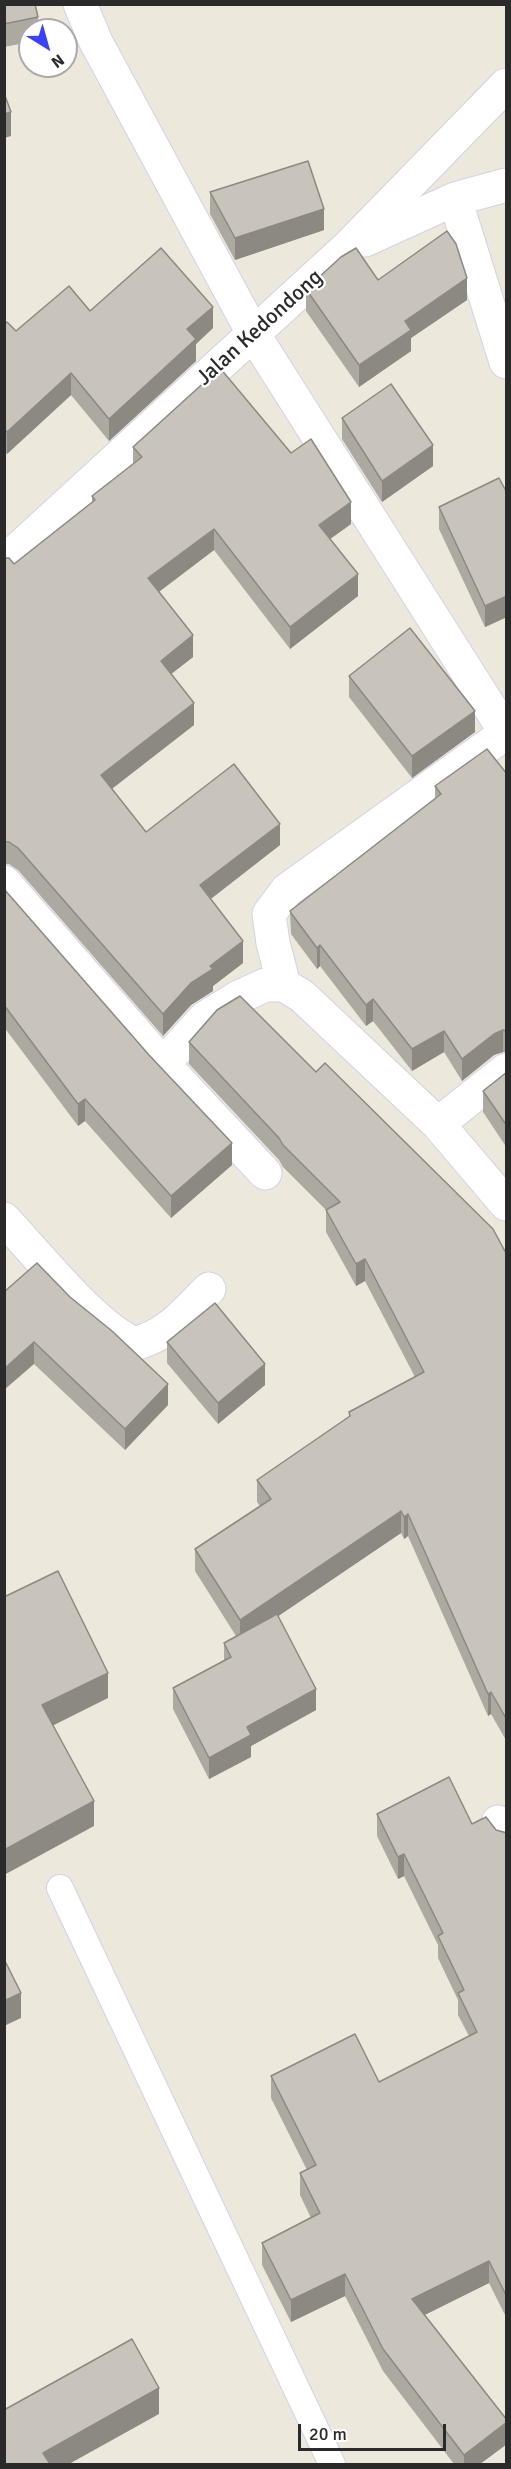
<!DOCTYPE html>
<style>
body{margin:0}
#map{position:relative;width:511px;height:2469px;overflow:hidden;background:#ece8dc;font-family:Signika,sans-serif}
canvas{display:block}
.frame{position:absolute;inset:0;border:6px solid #2a2a2a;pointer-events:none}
.north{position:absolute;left:18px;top:18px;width:60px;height:60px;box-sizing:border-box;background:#fff;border:2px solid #aaa;border-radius:50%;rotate:143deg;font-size:16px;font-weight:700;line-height:24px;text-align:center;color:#2a2a2a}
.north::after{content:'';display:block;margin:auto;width:21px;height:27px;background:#3842fd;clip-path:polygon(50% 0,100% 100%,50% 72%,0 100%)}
.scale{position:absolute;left:298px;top:2424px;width:148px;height:27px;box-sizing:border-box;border:3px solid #2a2a2a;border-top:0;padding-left:8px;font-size:18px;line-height:21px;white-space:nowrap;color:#2a2a2a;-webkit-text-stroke:4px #fff;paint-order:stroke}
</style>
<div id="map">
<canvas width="511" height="2469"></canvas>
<div class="frame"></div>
<div class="north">N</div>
<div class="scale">20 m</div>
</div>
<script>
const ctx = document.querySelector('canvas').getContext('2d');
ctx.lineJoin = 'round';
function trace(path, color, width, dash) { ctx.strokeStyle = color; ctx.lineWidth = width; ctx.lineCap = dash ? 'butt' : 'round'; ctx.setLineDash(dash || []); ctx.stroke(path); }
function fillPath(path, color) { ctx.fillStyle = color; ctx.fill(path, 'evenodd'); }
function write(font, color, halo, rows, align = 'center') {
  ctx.font = font + ' Signika,sans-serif'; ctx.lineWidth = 4.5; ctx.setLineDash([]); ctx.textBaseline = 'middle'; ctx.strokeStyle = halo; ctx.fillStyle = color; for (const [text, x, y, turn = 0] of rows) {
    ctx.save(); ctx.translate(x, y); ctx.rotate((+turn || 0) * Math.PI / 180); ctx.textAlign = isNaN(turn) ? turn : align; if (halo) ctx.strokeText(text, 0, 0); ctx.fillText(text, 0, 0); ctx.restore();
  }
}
const service = new Path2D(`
 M60,1888L332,2464`);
const minor = new Path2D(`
 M80,4L96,42L254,335L506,733
 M455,199L506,362
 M365,240L455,199L506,185
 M4,562L347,248L506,85
 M4,882L163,1064L265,1173
 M284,985L273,943L269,914L287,890L506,733
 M163,1064L205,1018L237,998L265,985H284L302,996L438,1124L506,1204
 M438,1124L506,1070
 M4,1219C38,1255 91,1323 134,1344C169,1335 184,1313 209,1289
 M498,1822L506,1837`);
trace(service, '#d1d2e3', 28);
trace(minor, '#d1d2e3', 35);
trace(service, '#fff', 26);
trace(minor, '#fff', 33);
fillPath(new Path2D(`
 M4,4L38,17V30H30V42L4,47Z
 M210,192L324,230L235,260L210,214Z
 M378,280L467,300L411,338V351L359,387L306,311V289Z
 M90,311L213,328L196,344V361L109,441L71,395L7,454L4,451V324L16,331Z
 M342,418L433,466L382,502L342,439Z
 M133,447L291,453L351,524L330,539L358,596L290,649L214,550L159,592L193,657L171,674L194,725L112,789L146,832L280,845L211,899L243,963L213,986V991L191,1005L163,1036L18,870L9,864H4V558L14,564L92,502V496L133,464Z
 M507,493V617L485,627L439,529V507Z
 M349,676L475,732L412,778L349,697Z
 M507,774V1052H503L494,1055L462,1081L444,1052L412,1071L373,1021L366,1026L320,966L317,969L291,934L290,911L435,799V786Z
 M4,889L232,1165L171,1218L85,1121L78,1126L4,1027Z
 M189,1042L316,1072L507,1255V1742L491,1714L488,1716L408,1536L404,1539L401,1533L278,1616L316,1710L251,1746V1757L209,1779L173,1709V1688L224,1660V1643L236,1636L195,1571V1549L260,1506L257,1502V1480L349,1417V1412L415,1377L365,1281L356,1286L326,1232V1210L283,1167L279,1160L189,1064Z
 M507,1072V1148L483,1112V1091Z
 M4,1292L168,1405L125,1450L34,1364Z
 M167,1342L265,1385L218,1424L167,1363Z
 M377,1814L472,1824L507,1833V2319L489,2283L425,2315L507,2420V2444L480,2464H454L383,2371L345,2296L291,2322L262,2265V2243L311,2218L300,2195V2173L307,2170L271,2098V2076L379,2082L469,2036L458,2015V2000L438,1958V1945L404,1876L398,1879L377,1836Z`), '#aca9a1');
fillPath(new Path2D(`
 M11,112V136L4,138V114Z
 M324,209V230L235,260V238Z
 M467,278V300L411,338V351L359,387V365L405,321Z
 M213,307V328L196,344V361L109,441V419L187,329Z
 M71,373V395L7,454V432Z
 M433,445V466L382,502V481Z
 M351,502V524L319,547V525Z
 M214,529V550L148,600V578Z
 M358,574V596L290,649V627Z
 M507,596V617L485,627V606Z
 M193,635V657L161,682V661Z
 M194,703V725L101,797V775Z
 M475,711V732L412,778V756Z
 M280,824V845L200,907V885Z
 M243,941V963L213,986V991L191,1005L163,1036V1014L191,983L210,966Z
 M320,945V966L317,969V948Z
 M373,999V1021L366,1026V1005Z
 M503,1030V1052L494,1055L462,1081V1059L494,1034Z
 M444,1031V1052L412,1071V1049Z
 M85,1099V1121L78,1126V1104Z
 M232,1143V1165L171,1218V1196Z
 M365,1259V1281L356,1286V1264Z
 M34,1342V1364L4,1390V1369Z
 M265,1364V1385L218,1424V1403Z
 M168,1384V1405L125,1450V1429Z
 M401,1511V1533L240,1642V1620Z
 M408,1514V1536L404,1539V1517Z
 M108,1673V1698L42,1731V1705Z
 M316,1689V1710L251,1746V1757L209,1779V1758L247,1727Z
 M491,1692V1714L488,1716V1694Z
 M94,1801V1826L4,1875V1850Z
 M404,1854V1876L398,1879V1857Z
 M21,1993V2018L4,2026V2001Z
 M489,2261V2283L412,2321V2299Z
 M345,2274V2296L291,2322V2300Z
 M159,2388V2414L69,2464H43V2453Z
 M507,2422V2444L480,2464H464V2455Z`), '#8c8983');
const building = new Path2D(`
 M4,4H35L38,17L4,24Z
 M4,93L11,112L4,114Z
 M308,161L324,209L235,238L210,192Z
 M447,231L456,244L467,278L405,321L411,330L359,365L306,289L341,257L356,248L378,280Z
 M161,248L213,307L187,329L196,339L109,419L71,373L7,432L4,429V324L7,322L16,331L69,286L90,311Z
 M220,368L291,453L311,439L351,502L319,525L358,574L290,627L214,529L148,578L193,635L161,661L194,703L101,775L146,832L234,764L280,824L200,885L243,941L210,966L213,969L191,983L163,1014L18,848L9,842H4V558H9L14,564L95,500L92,496L142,457L133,447Z
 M391,384L433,445L382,481L342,418Z
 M499,478L507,493V596L485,606L439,507Z
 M410,628L475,711L412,756L349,676Z
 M487,749L507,774V1031L503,1030L494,1034L462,1059L444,1031L412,1049L373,999L366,1005L320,945L317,948L291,913L290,911L441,794L435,786Z
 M4,889L149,1055L232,1143L171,1196L85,1099L78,1104L4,1005Z
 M240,996L316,1072L325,1063L493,1229L507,1255V1720L491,1692L488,1694L408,1514L404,1517L401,1511L240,1620L195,1549L271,1499L257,1480L350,1416L349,1412L424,1372L365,1259L356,1264L326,1210L340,1202L283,1145L279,1138L189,1042L217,1010Z
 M507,1072V1126L483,1091Z
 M37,1263L70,1297L112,1331L168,1384L125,1429L34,1342L4,1369V1292Z
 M215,1303L265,1364L218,1403L167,1342Z
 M58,1571L108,1673L42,1705L94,1801L4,1850V1597Z
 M277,1614L316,1689L247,1727L251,1735L209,1758L173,1688L231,1657L224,1643Z
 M449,1777L472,1824L486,1817L496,1830L507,1833V2297L489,2261L412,2299L507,2420V2422L464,2455L383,2349L345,2274L291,2300L262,2243L320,2213L300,2173L316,2165L271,2076L355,2034L379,2082L477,2032L458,1993L464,1990L438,1936L443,1933L404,1854L398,1857L377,1814Z
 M4,1959L21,1993L4,2001Z
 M132,2339L159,2388L43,2453L50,2464H4V2410Z`);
fillPath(building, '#c8c4bb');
trace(building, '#8c8983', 1.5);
write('22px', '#2a2a2a', '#fff', [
 ["Jalan Kedondong",260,328,-42]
]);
</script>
